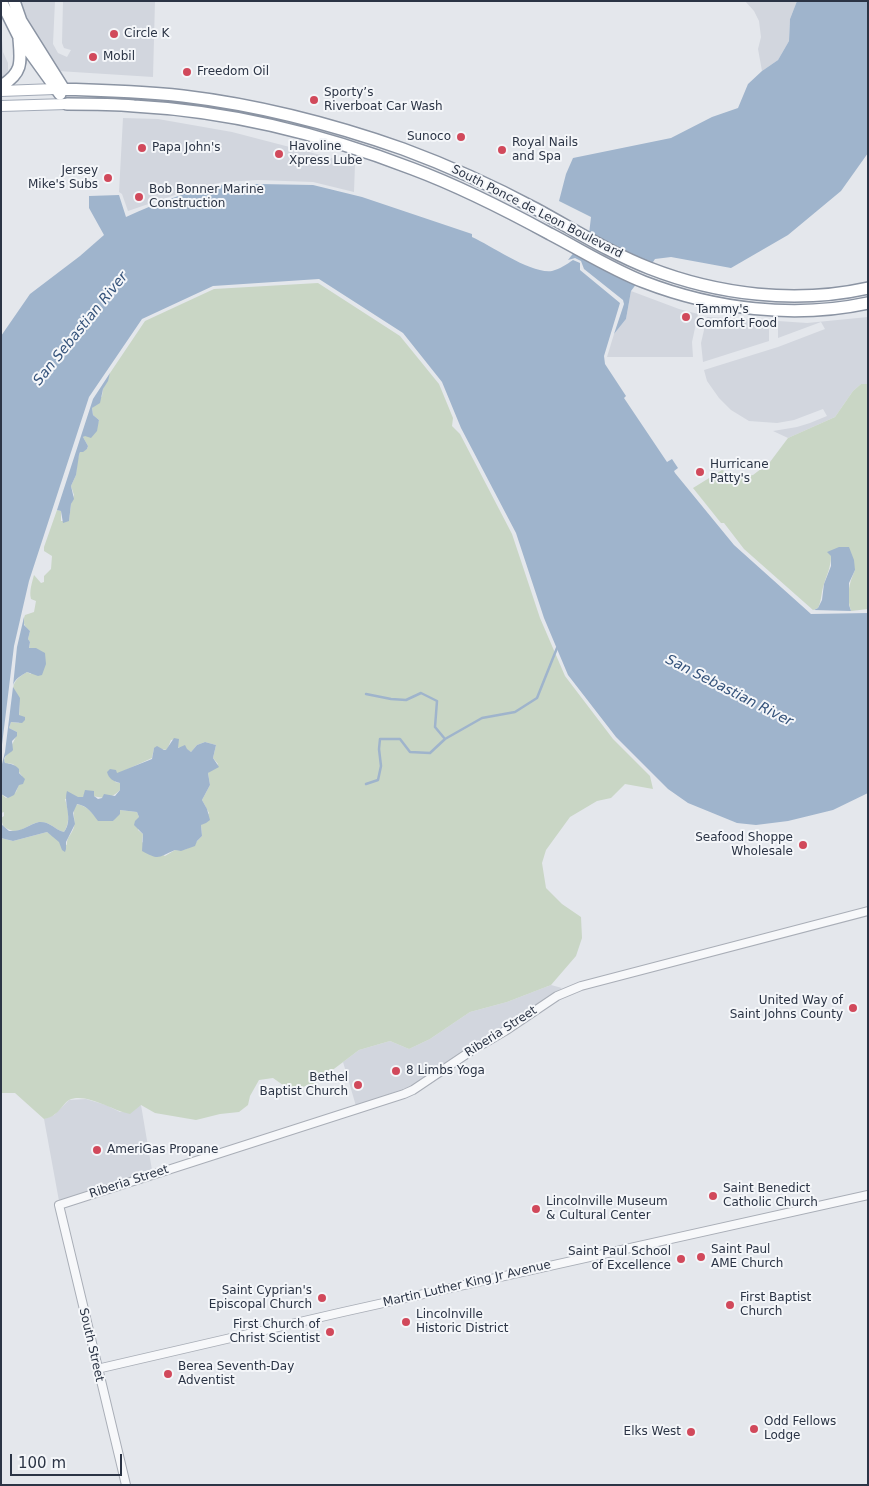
<!DOCTYPE html>
<meta charset="utf-8">
<style>
body{margin:0}
#map{position:relative;width:869px;height:1486px;overflow:hidden;background:#e4e7ec;font-family:"DejaVu Sans",sans-serif}
canvas{display:block}
.frame{position:absolute;inset:0;border:2px solid #2b3445;pointer-events:none}
.scale{position:absolute;left:10px;top:1454px;width:112px;height:22px;box-sizing:border-box;border:2px solid #2b3445;border-top:0;padding-left:6px;font-size:15px;line-height:18px;white-space:nowrap;color:#2b3445;-webkit-text-stroke:4px #f4f6f9;paint-order:stroke}
</style>
<div id="map">
<canvas width="869" height="1486"></canvas>
<div class="frame"></div>
<div class="scale">100 m</div>
</div>
<script>
const ctx = document.querySelector('canvas').getContext('2d');
ctx.lineJoin = 'round';
function fillPath(path, color) { ctx.fillStyle = color; ctx.fill(path, 'evenodd'); }
function trace(path, color, width, dash) { ctx.strokeStyle = color; ctx.lineWidth = width; ctx.lineCap = dash ? 'butt' : 'round'; ctx.setLineDash(dash || []); ctx.stroke(path); }
function write(font, color, halo, rows, align = 'center') {
  ctx.font = font + ' "DejaVu Sans",sans-serif'; ctx.lineWidth = 4; ctx.setLineDash([]); ctx.textBaseline = 'middle'; ctx.strokeStyle = halo; ctx.fillStyle = color; for (const [text, x, y, turn = 0] of rows) {
    ctx.save(); ctx.translate(x, y); ctx.rotate((+turn || 0) * Math.PI / 180); ctx.textAlign = isNaN(turn) ? turn : align; if (halo) ctx.strokeText(text, 0, 0); ctx.fillText(text, 0, 0); ctx.restore();
  }
}
fillPath(new Path2D(`
 M18,1H55L53,44L58,53L67,57L71,50L64,48L62,43L63,1H155L153,77L58,71L25,19Z
 M745,1H797L790,19L789,41L778,60L762,71L758,49L761,37L759,21L754,11Z
 M1,27L3,52L8,63V76L1,79Z
 M123,118L158,119L232,132L355,164L354,192L313,182L258,180L224,182L198,187L128,211L122,194L119,192Z
 M631,291L679,309L698,314L692,342L693,357H607L614,334L626,319Z
 M707,317L769,320V341L703,362L701,343Z
 M868,317V384H861L853,391L835,417L788,438L773,431L797,427L810,423L827,416L823,409L794,420L777,423L749,421L731,410L719,398L707,381L704,370L778,347L825,329L821,322L778,338V321L807,323Z
 M551,985L562,988L503,1028L466,1048L411,1086L356,1106L343,1062L359,1050L390,1041L409,1049L430,1039L470,1012L507,1002Z
 M86,1099L106,1105L120,1112L141,1105L152,1170L59,1201L44,1119L54,1115L69,1100Z`), '#d2d6de');
fillPath(new Path2D(`
 M318,283L400,336L439,384L453,418L452,426L460,434L512,534L540,618L565,676L613,739L650,776L653,789L625,784L611,798L597,801L570,817L546,850L542,863L546,888L562,904L581,917L582,938L576,956L551,985L507,1002L470,1012L430,1039L409,1049L390,1041L359,1050L314,1084L290,1090L273,1078L259,1080L250,1096L248,1105L239,1112L220,1114L196,1120L155,1113L141,1105L130,1114C113,1111 86,1092 69,1100C64,1103 60,1111 55,1114C52,1117 48,1118 44,1119L15,1093H1V838L13,841L47,832L67,845C66,838 72,834 74,827C76,819 71,812 76,804C95,807 91,822 113,821L120,810L137,812L139,817L138,830L143,834L142,842L165,856L175,850C188,852 194,844 202,836L201,825L209,813L202,800L210,785L208,773L218,764L213,758L216,745L205,742L197,745L191,752L181,747L177,748L178,739L171,740L167,750L154,748L152,758L117,774L115,782L120,783V790C108,802 99,797 85,794L83,797L65,799C68,809 71,822 64,832C55,830 50,821 39,822C25,825 18,838 3,826L1,818L4,816V812L1,813V794L6,798L16,792L22,776L13,764L5,763L4,760C7,752 16,740 17,732L9,728L11,722L19,723C19,711 22,698 13,689C14,680 19,677 27,672L31,674L33,648L29,649L30,642L28,639L30,631C24,626 22,622 25,615L34,612L36,601L31,599C29,591 32,583 34,575L41,583L44,582V576L51,569L52,556L44,551V547L57,510L61,511V521H69L71,504L74,495L71,486L76,475L77,461L80,452L87,449L88,446L83,437L98,423L99,420L93,415L92,408L102,396L103,389L110,373L145,321L214,289Z
 M861,384H868V609L851,611C846,596 849,583 855,570L831,556C831,567 827,574 824,584C821,592 822,600 818,608L813,610L744,549L724,523H721L693,488L722,470L739,477L753,475L770,462L788,438L835,417L853,391Z`), '#c9d6c5');
fillPath(new Path2D(`
 M797,1H868V153L841,191L788,235L731,268L671,257L655,259L651,265L589,234L591,217L559,201L566,174L573,158L671,138L712,117L738,108L748,84L762,71L778,60L789,41L790,19Z
 M258,184L313,185L362,197L472,234V237C492,246 531,274 552,271C560,269 567,264 573,260L580,263V270L620,303L604,356L605,364L626,396L624,398L667,462L672,459L678,468L674,471L675,473L734,545L811,614L868,613V793L833,810L788,821L756,825L737,823L688,803L668,789L616,737L568,675L544,618L516,533L461,428L442,382L403,333L319,279L213,286L142,319L89,397L29,581L14,646L1,753V336L30,294L80,256L104,235L89,208V196L119,195L126,217C157,203 189,190 223,185C234,184 247,184 258,184Z
 M575,251L637,283L631,291L626,319L614,334L624,304L623,300L584,269L581,261L575,258L568,260Z
 M110,373L108,381L103,389L100,403L92,408L93,415L99,420L97,431L91,438L85,436L83,437L88,446L87,449L83,452H80L79,455L76,475L71,486L74,499L71,504L69,521L63,523L61,511L57,510L93,399Z
 M839,547H849L854,560L855,570L849,583V605L851,611L814,610L818,608L822,600L824,584L831,566V556L827,552Z
 M24,617V625L30,631L28,639L30,642L29,648H36L45,653L46,664L42,675L38,676L27,672C22,675 14,679 13,686L17,647Z
 M13,687L20,698L19,715L25,717V720L22,723L11,722L9,728L17,732V736L12,741L13,750C9,755 2,755 5,763C11,764 14,764 19,769V773L25,779L23,784L19,785L14,795L8,798L1,794V768L5,752Z
 M174,738L179,739L178,748L185,745L187,749L191,752L197,745L205,742L216,745L213,758L219,767L208,773L210,785L202,800L207,809L210,820L206,823L201,825L202,836L197,841L195,846L181,851L175,850C158,857 160,861 142,851L143,834L134,825L135,821L139,817L137,812L120,810V814L113,821H98C91,812 88,806 77,804L73,813L75,824L66,842V849L65,852L62,850L59,842L47,832L13,841L1,838V824L9,831C23,832 29,824 39,822C50,821 55,830 64,832C74,819 63,804 67,791L78,797H83L85,790L94,791V796L98,799L102,798L104,794L115,796L120,790V783C113,781 109,779 107,772L110,769L116,770L117,773L152,759L154,748L157,746L164,750H166Z`), '#9fb4cc');
trace(new Path2D(`
 M366,694L391,699L406,700L421,693L437,701L435,727L445,739L482,718L515,712L537,698L557,648
 M366,784L378,780L381,766L379,749L380,739H400L410,752L430,753L445,739`), '#9fb4cc', 2.5);
const minor = new Path2D(`
 M97,1369L343,1312L868,1195
 M126,1485L59,1205L404,1094L413,1090L471,1051L505,1031L557,996L581,986L868,911`);
const major = new Path2D(`
 M1,91L55,89
 M1,106L67,104`);
const highway = new Path2D(`
 M1,1L19,37L60,94
 M14,1L21,21L63,88
 M1,86C23,73 21,62 19,39
 M55,89C98,90 141,91 183,96C258,105 332,124 403,149C449,166 493,186 536,209C573,229 610,253 649,268C718,295 796,304 868,288
 M67,104C89,104 112,104 134,106C229,111 325,135 413,169C461,187 506,210 550,234C581,250 611,269 644,282C714,309 794,319 868,303`);
trace(minor, '#a9aeb7', 10);
trace(major, '#a3abb8', 12);
trace(highway, '#8b94a3', 14);
trace(minor, '#f7f8fa', 8);
trace(major, '#fff', 10);
trace(highway, '#fff', 11);
for (const [x, y, r, color] of [
 [114,34,5,"#d1495b"],
 [93,57,5,"#d1495b"],
 [187,72,5,"#d1495b"],
 [314,100,5,"#d1495b"],
 [461,137,5,"#d1495b"],
 [142,148,5,"#d1495b"],
 [502,150,5,"#d1495b"],
 [279,154,5,"#d1495b"],
 [108,178,5,"#d1495b"],
 [139,197,5,"#d1495b"],
 [686,317,5,"#d1495b"],
 [700,472,5,"#d1495b"],
 [803,845,5,"#d1495b"],
 [853,1008,5,"#d1495b"],
 [396,1071,5,"#d1495b"],
 [358,1085,5,"#d1495b"],
 [97,1150,5,"#d1495b"],
 [713,1196,5,"#d1495b"],
 [536,1209,5,"#d1495b"],
 [701,1257,5,"#d1495b"],
 [681,1259,5,"#d1495b"],
 [322,1298,5,"#d1495b"],
 [730,1305,5,"#d1495b"],
 [406,1322,5,"#d1495b"],
 [330,1332,5,"#d1495b"],
 [168,1374,5,"#d1495b"],
 [754,1429,5,"#d1495b"],
 [691,1432,5,"#d1495b"]
]) { const dot = new Path2D(); dot.arc(x, y, r, 0, 2 * Math.PI); ctx.fillStyle = color; ctx.fill(dot); trace(dot, '#f4f6f9', 2); }
write('12px', '#2b3445', '#f4f6f9', [
 ["Circle K",124,34],
 ["Mobil",103,57],
 ["Freedom Oil",197,72],
 ["Sporty’s",324,93],
 ["Riverboat Car Wash",324,107],
 ["Sunoco",451,137,"right"],
 ["Royal Nails",512,143],
 ["and Spa",512,157],
 ["Havoline",289,147],
 ["Xpress Lube",289,161],
 ["Papa John's",152,148],
 ["Jersey",98,171,"right"],
 ["Mike's Subs",98,185,"right"],
 ["Bob Bonner Marine",149,190],
 ["Construction",149,204],
 ["Tammy's",696,310],
 ["Comfort Food",696,324],
 ["Hurricane",710,465],
 ["Patty's",710,479],
 ["Seafood Shoppe",793,838,"right"],
 ["Wholesale",793,852,"right"],
 ["United Way of",843,1001,"right"],
 ["Saint Johns County",843,1015,"right"],
 ["8 Limbs Yoga",406,1071],
 ["Bethel",348,1078,"right"],
 ["Baptist Church",348,1092,"right"],
 ["AmeriGas Propane",107,1150],
 ["Saint Benedict",723,1189],
 ["Catholic Church",723,1203],
 ["Lincolnville Museum",546,1202],
 ["& Cultural Center",546,1216],
 ["Saint Paul",711,1250],
 ["AME Church",711,1264],
 ["Saint Paul School",671,1252,"right"],
 ["of Excellence",671,1266,"right"],
 ["Saint Cyprian's",312,1291,"right"],
 ["Episcopal Church",312,1305,"right"],
 ["First Baptist",740,1298],
 ["Church",740,1312],
 ["Lincolnville",416,1315],
 ["Historic District",416,1329],
 ["First Church of",320,1325,"right"],
 ["Christ Scientist",320,1339,"right"],
 ["Berea Seventh-Day",178,1367],
 ["Adventist",178,1381],
 ["Odd Fellows",764,1422],
 ["Lodge",764,1436],
 ["Elks West",681,1432,"right"]
], 'left');
write('12px', '#2b3445', '#f4f6f9', [
 ["South Ponce de Leon Boulevard",537,212,27],
 ["Riberia Street",501,1032,-33],
 ["Riberia Street",129,1182,-18],
 ["Martin Luther King Jr Avenue",467,1284,-13],
 ["South Street",91,1345,77]
]);
write('italic 14px', '#34527a', '#f4f6f9', [
 ["San Sebastian River",81,329,-51],
 ["San Sebastian River",729,691,27]
]);
</script>
